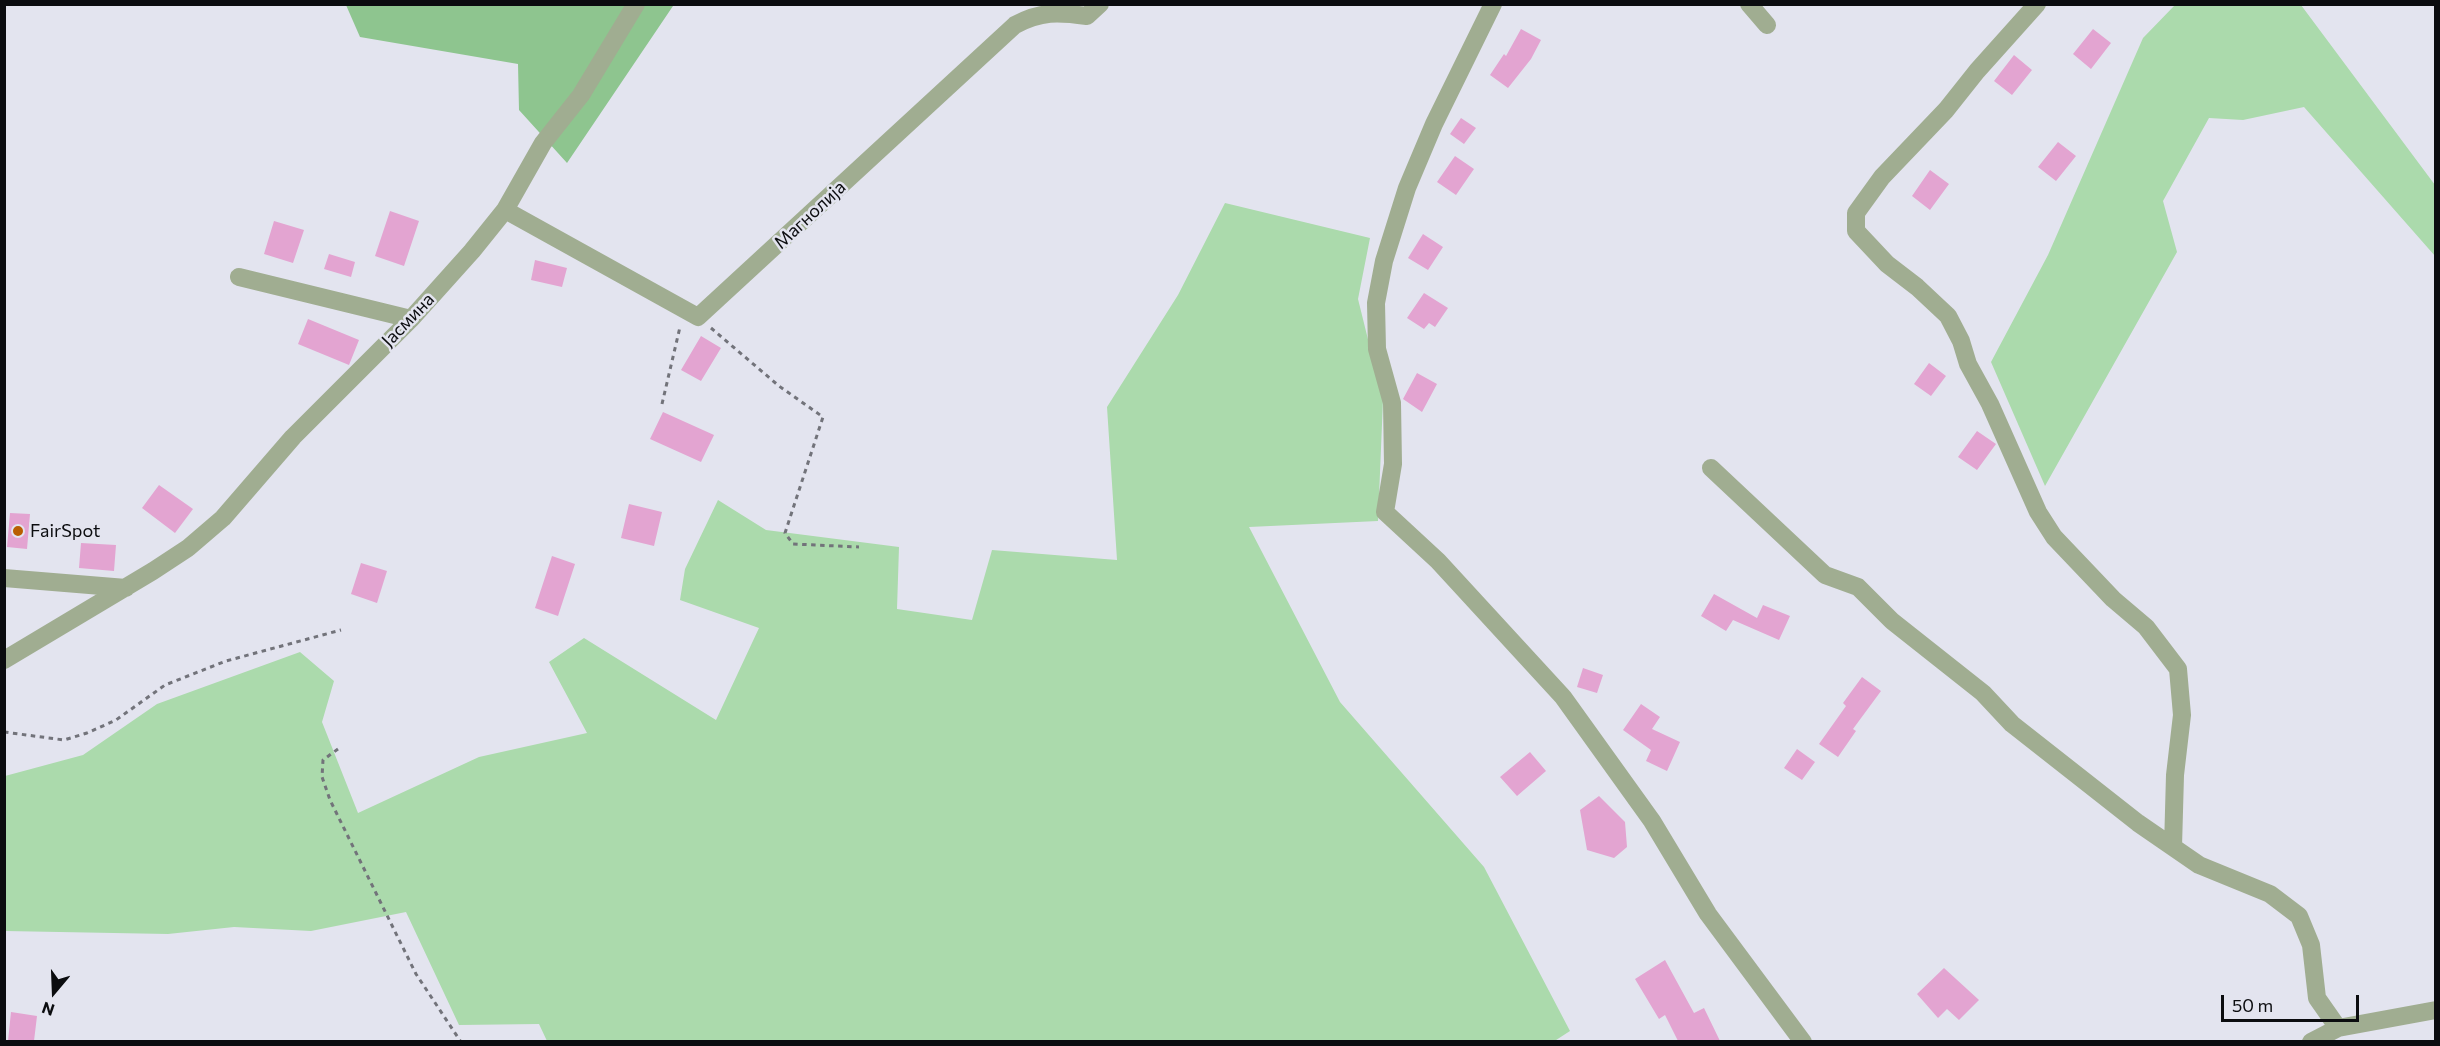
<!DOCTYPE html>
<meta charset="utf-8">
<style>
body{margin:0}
#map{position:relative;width:2440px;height:1046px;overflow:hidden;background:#e3e4ef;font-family:Commissioner,sans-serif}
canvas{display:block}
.frame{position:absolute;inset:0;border:6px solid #0b0c0f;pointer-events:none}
.north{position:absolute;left:24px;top:962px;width:60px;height:60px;-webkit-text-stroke:4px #e3e4ef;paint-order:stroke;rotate:199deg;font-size:16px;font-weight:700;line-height:24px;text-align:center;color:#0b0c0f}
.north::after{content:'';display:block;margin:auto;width:21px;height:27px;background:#0b0c0f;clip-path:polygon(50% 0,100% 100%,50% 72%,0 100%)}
.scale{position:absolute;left:2221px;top:995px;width:138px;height:27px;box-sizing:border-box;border:3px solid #0b0c0f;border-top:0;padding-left:8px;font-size:18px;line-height:21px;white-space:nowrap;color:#0b0c0f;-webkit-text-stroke:4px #e3e4ef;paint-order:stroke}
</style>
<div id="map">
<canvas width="2440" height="1046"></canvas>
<div class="frame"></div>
<div class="north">N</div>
<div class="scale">50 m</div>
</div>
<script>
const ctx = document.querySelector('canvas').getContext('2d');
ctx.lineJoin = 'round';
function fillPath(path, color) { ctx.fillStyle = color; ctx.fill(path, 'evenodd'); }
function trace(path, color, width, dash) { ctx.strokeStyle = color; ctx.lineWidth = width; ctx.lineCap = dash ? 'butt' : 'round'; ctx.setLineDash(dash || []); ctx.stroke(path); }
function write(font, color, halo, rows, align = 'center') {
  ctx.font = font + ' Commissioner,sans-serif'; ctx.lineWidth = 5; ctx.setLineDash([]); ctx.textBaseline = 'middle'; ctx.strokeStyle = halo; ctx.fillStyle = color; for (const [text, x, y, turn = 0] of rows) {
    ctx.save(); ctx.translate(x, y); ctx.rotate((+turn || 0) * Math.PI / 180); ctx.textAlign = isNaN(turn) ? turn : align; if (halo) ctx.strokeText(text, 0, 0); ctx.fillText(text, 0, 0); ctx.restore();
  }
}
fillPath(new Path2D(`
 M2175,5H2301L2435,185V256L2304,107L2243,120L2209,118L2163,201L2177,252L2045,486L1991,362L2048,255L2143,38Z
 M1225,203L1370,238L1358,299L1383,400L1378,521L1249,527L1340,702L1484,867L1570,1031L1553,1042L547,1041L539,1024L459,1025L406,912L311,931L234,927L168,934L5,931V776L83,755L157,704L300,652L334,681L322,722L358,813L479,757L587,733L549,662L584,638L716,720L759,628L680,600L685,569L718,500L766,530L899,547L897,609L972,620L992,550L1117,560L1107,407L1178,295Z`), '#abdaac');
fillPath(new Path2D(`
 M550,4L673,6L567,163L519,110L518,64L360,37L346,5Z`), '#8ec58f');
fillPath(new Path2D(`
 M1521,29L1541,40L1531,59L1508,88L1490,75L1504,54L1506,56Z
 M2093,29L2111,43L2091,69L2073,54Z
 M2014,55L2032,70L2012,95L1994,81Z
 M1461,118L1476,128L1464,144L1450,134Z
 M2058,142L2076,156L2056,181L2038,167Z
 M1455,156L1474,169L1456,195L1437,182Z
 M1930,170L1949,184L1930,210L1912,196Z
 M390,211L419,221L404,266L375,256Z
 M274,221L304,230L293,263L264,254Z
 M1423,234L1443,247L1428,270L1408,258Z
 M329,254L355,262L351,277L324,269Z
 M535,260L567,268L562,287L531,280Z
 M1424,293L1448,308L1435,327L1429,323L1424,329L1407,318Z
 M308,319L359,340L349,365L298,344Z
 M701,336L721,348L701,381L681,370Z
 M1929,363L1946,376L1931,396L1914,384Z
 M1417,373L1437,384L1422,412L1403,399Z
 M663,412L714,435L701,462L650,439Z
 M1977,431L1996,444L1977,470L1958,457Z
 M159,485L193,509L175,533L142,508Z
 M629,504L662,512L654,546L621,538Z
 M10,513L30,514L27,549L7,547Z
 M81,543L116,545L114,571L79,568Z
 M552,556L575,564L558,616L535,608Z
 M361,563L387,571L377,603L351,594Z
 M1714,594L1757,618L1763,605L1790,616L1779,640L1733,620L1726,631L1701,616Z
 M1583,668L1603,675L1597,693L1577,687Z
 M1862,677L1881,691L1853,729L1856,731L1838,757L1819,744L1846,706L1843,703Z
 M1641,704L1660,717L1652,729L1680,742L1667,771L1646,761L1651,750L1623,730Z
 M1797,749L1815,762L1802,780L1784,768Z
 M1530,752L1546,771L1517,796L1500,777Z
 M1599,796L1625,822L1627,847L1614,858L1587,850L1580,810Z
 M1665,960L1694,1013L1704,1008L1720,1041H1678L1665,1015L1659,1019L1635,979Z
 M1944,968L1979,1000L1959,1020L1947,1009L1938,1018L1917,994Z
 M11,1012L37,1016L34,1041H8Z`), '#e3a4d1');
trace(new Path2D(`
 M711,328L779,386L823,417L785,533L793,544L859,547
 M662,404L680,327
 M4,732L64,740L87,733L116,720L165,685L226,661L341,630
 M338,749L323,760L322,777L330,800L416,974L461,1042`), '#72737a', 3, [4.5, 4.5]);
trace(new Path2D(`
 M1493,4L1434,124L1407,188L1384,261L1376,303L1377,349L1392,403L1393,464L1385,512L1438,561L1563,697L1652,821L1708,914L1803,1042
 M1749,4L1767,25
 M2037,4L1977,71L1946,110L1882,177L1856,213V231L1887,264L1917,287L1948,316L1961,341L1968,364L1990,404L2038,512L2054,537L2113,599L2146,627L2178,669L2182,715L2175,775L2173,847
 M505,210L698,317L1015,25C1041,11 1058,12 1087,16L1100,4
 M239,277L411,319
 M1711,468L1825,575L1858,587L1892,621L1983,693L2012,724L2138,823L2199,865L2270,894L2299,916L2311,945L2317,998L2338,1028
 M4,578L126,588
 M4,660L153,571L188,548L223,518L293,437L411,319L472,251L505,210L543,143L581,95L636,4
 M2311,1042L2338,1028L2436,1010`), '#a0ad91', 18);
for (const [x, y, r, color] of [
 [18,531,6,"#b95e01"]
]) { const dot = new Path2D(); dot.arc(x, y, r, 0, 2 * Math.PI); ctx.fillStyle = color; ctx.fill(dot); trace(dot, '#e3e4ef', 2); }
write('18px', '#0b0c0f', '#e3e4ef', [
 ["Магнолија",810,215,-43],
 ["Јасмина",408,320,-46]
]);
write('18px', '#0b0c0f', '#e3e4ef', [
 ["FairSpot",30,531]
], 'left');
</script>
